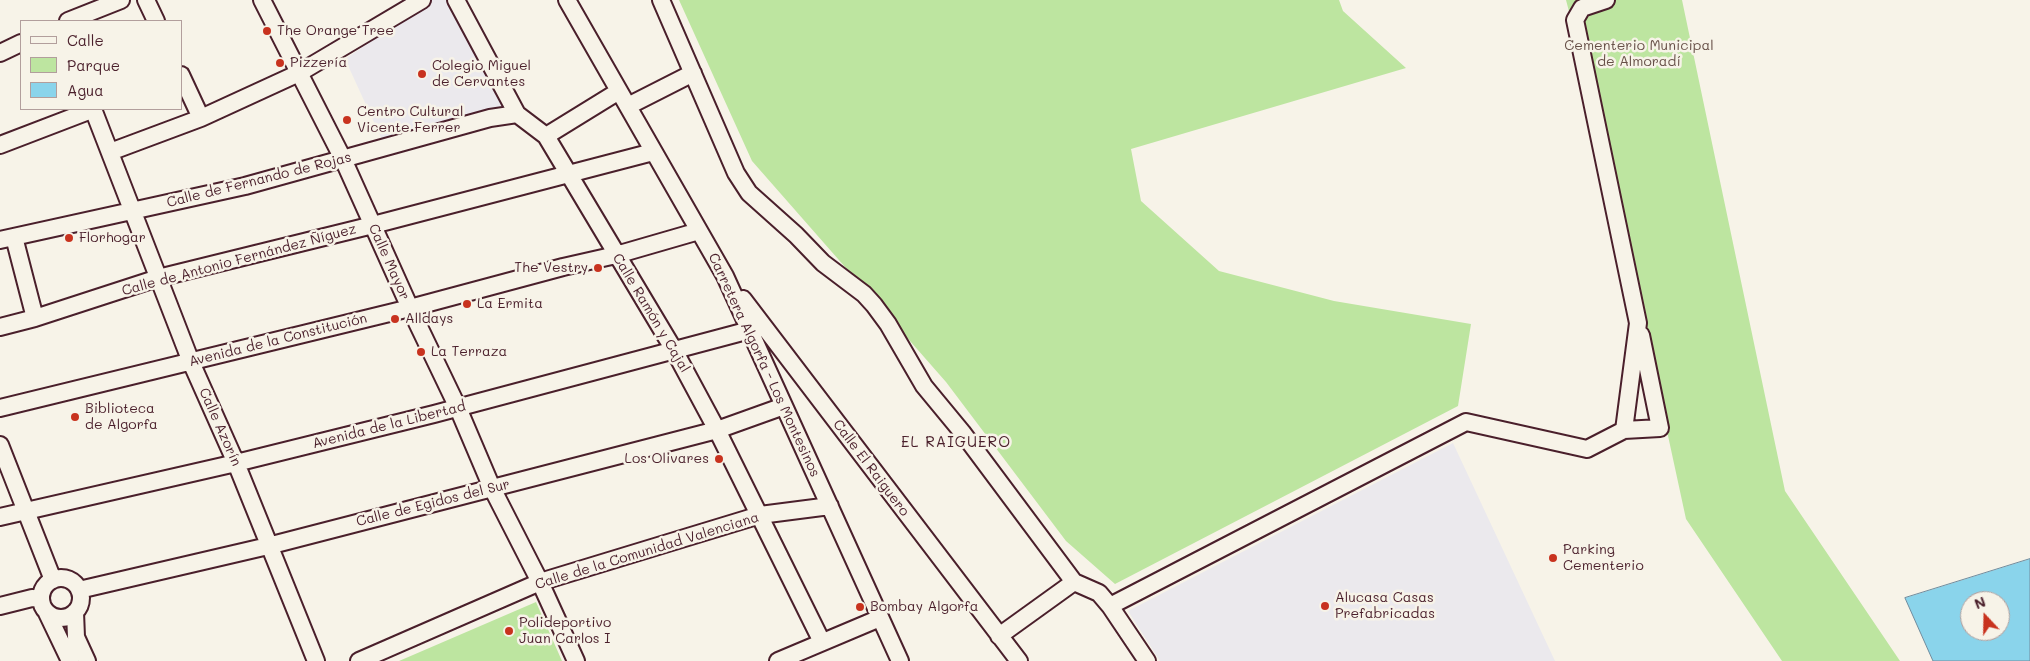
<!DOCTYPE html>
<meta charset="utf-8">
<style>
body{margin:0}
#map{position:relative;width:2030px;height:661px;overflow:hidden;background:#f7f3e8;font-family:Mali,sans-serif}
canvas{display:block}
.legend{position:absolute;left:20px;top:20px;width:162px;height:90px;box-sizing:border-box;background:#f7f3e8;border:1px solid #b29e9c;margin:0;padding:6px 9px;list-style:none;font-size:15px;color:#4a1f2b}
.legend li{display:flex;align-items:center;gap:10px;height:25px}
.legend b{width:25px;border:1px solid #b29e9c}
.north{position:absolute;left:1960px;top:591px;width:50px;height:50px;box-sizing:border-box;background:#f7f3e8;border:1px solid #b29e9c;border-radius:50%;rotate:339deg;font-size:14px;font-weight:700;line-height:20px;text-align:center;color:#4a1f2b}
.north::after{content:'';display:block;margin:auto;width:18px;height:22px;background:#c8321e;clip-path:polygon(50% 0,100% 100%,50% 72%,0 100%)}
</style>
<div id="map">
<canvas width="2030" height="661"></canvas>
<ul class="legend">
<li><b style="height:6px;background:#f7f3e8"></b>Calle</li>
<li><b style="height:14px;background:#bde5a0"></b>Parque</li>
<li><b style="height:14px;background:#8ad4eb"></b>Agua</li>
</ul>
<div class="north">N</div>
</div>
<script>
const ctx = document.querySelector('canvas').getContext('2d');
ctx.lineJoin = 'round';
function fillPath(path, color) { ctx.fillStyle = color; ctx.fill(path, 'evenodd'); }
function trace(path, color, width, dash) { ctx.strokeStyle = color; ctx.lineWidth = width; ctx.lineCap = dash ? 'butt' : 'round'; ctx.setLineDash(dash || []); ctx.stroke(path); }
function write(font, color, halo, rows, align = 'center') {
  ctx.font = font + ' Mali,sans-serif'; ctx.lineWidth = 5; ctx.setLineDash([]); ctx.textBaseline = 'middle'; ctx.strokeStyle = halo; ctx.fillStyle = color; for (const [text, x, y, turn = 0] of rows) {
    ctx.save(); ctx.translate(x, y); ctx.rotate((+turn || 0) * Math.PI / 180); ctx.textAlign = isNaN(turn) ? turn : align; if (halo) ctx.strokeText(text, 0, 0); ctx.fillText(text, 0, 0); ctx.restore();
  }
}
fillPath(new Path2D(`
 M432,0H450L511,109L384,144L345,59Z
 M1453,443L1555,661H1160L1128,611Z`), '#ebe9ed');
fillPath(new Path2D(`
 M679,0H1339L1343,11L1406,68L1131,149L1141,201L1219,271L1334,301L1471,324L1458,406L1115,584L1066,541L946,382L752,161Z
 M1566,0H1682L1785,491L1900,661H1782L1686,519L1579,24L1571,19Z
 M536,602L562,661H399Z`), '#bde5a0');
const water = new Path2D(`
 M2030,559V661H1933L1905,598ZM1970,601H2000V631H1970Z`);
fillPath(water, '#8ad4eb');
trace(water, '#708c9e', 1);
const minor = new Path2D(`
 M146,0L156,21
 M262,0L343,159L410,308L458,408L492,488L540,582L576,661
 M456,0L517,114L546,136L674,350L717,430L822,642
 M567,0L725,276L900,661
 M661,0L736,173L749,193L796,235L823,263L864,294L874,305L888,324L924,386L962,432L1074,582L1099,593L1110,606L1147,661
 M68,21L121,0
 M0,53L21,43
 M181,75L201,118
 M628,106L693,73
 M93,109L191,362L236,463L316,661
 M546,136L619,91
 M0,145L94,109
 M110,152L201,118L299,73L422,0
 M14,237L35,318
 M0,240L245,186L490,118L517,114
 M743,299L1019,661
 M0,327L35,318L158,278L373,225L653,152
 M0,408L410,308L563,267L616,255L699,231
 M1624,430L1660,428L1641,335
 M0,445L53,580
 M0,517L236,463L434,414L750,330
 M41 598a20 20 0 1 1 40 0a20 20 0 1 1-40 0Z
 M79,590L268,546L717,430L784,406
 M0,606L32,598L41,599
 M1110,606L1466,422L1587,449L1624,430L1638,323L1575,20L1582,8L1606,0
 M75,612L76,637L87,661
 M47,613L70,661
 M999,636L1074,582
 M359,661L540,582L760,515L830,506
 M778,661L880,618`);
trace(minor, '#4a1f2b', 20);
trace(minor, '#f7f3e8', 16);
for (const [x, y, r, color] of [
 [267,31,5,"#c8321e"],
 [280,63,5,"#c8321e"],
 [422,74,5,"#c8321e"],
 [347,120,5,"#c8321e"],
 [69,238,5,"#c8321e"],
 [598,268,5,"#c8321e"],
 [467,304,5,"#c8321e"],
 [395,319,5,"#c8321e"],
 [421,352,5,"#c8321e"],
 [75,417,5,"#c8321e"],
 [719,459,5,"#c8321e"],
 [1553,558,5,"#c8321e"],
 [1325,606,5,"#c8321e"],
 [860,607,5,"#c8321e"],
 [509,631,5,"#c8321e"]
]) { const dot = new Path2D(); dot.arc(x, y, r, 0, 2 * Math.PI); ctx.fillStyle = color; ctx.fill(dot); trace(dot, '#f7f3e8', 2); }
write('14px', '#4a1f2b', '#f7f3e8', [
 ["The Orange Tree",277,31],
 ["Pizzería",290,63],
 ["Colegio Miguel",432,66],
 ["de Cervantes",432,82],
 ["Centro Cultural",357,112],
 ["Vicente Ferrer",357,128],
 ["Florhogar",79,238],
 ["The Vestry",588,268,"right"],
 ["La Ermita",477,304],
 ["Alldays",405,319],
 ["La Terraza",431,352],
 ["Biblioteca",85,409],
 ["de Algorfa",85,425],
 ["Los Olivares",709,459,"right"],
 ["Parking",1563,550],
 ["Cementerio",1563,566],
 ["Alucasa Casas",1335,598],
 ["Prefabricadas",1335,614],
 ["Bombay Algorfa",870,607],
 ["Polideportivo",519,623],
 ["Juan Carlos I",519,639]
], 'left');
write('14px', '#675048', '#f7f3e8', [
 ["Cementerio Municipal",1639,46],
 ["de Almoradí",1639,62]
]);
write('14px', '#4a1f2b', '#f7f3e8', [
 ["Calle de Fernando de Rojas",259,180,-14],
 ["Calle de Antonio Fernández Ñíguez",239,260,-15],
 ["Calle Mayor",389,262,66],
 ["Calle Ramón y Cajal",651,313,59],
 ["Avenida de la Constitución",278,340,-14],
 ["Carretera Algorfa - Los Montesinos",764,365,65],
 ["Avenida de la Libertad",389,425,-14],
 ["Calle Azorín",220,427,66],
 ["Calle El Raiguero",871,468,53],
 ["Calle de Egidos del Sur",433,503,-14],
 ["Calle de la Comunidad Valenciana",647,551,-17]
]);
ctx.letterSpacing = '1px';
write('15px', '#4a1f2b', '#f7f3e8', [
 ["EL RAIGUERO",956,442]
]);
ctx.letterSpacing = '0px';
</script>
